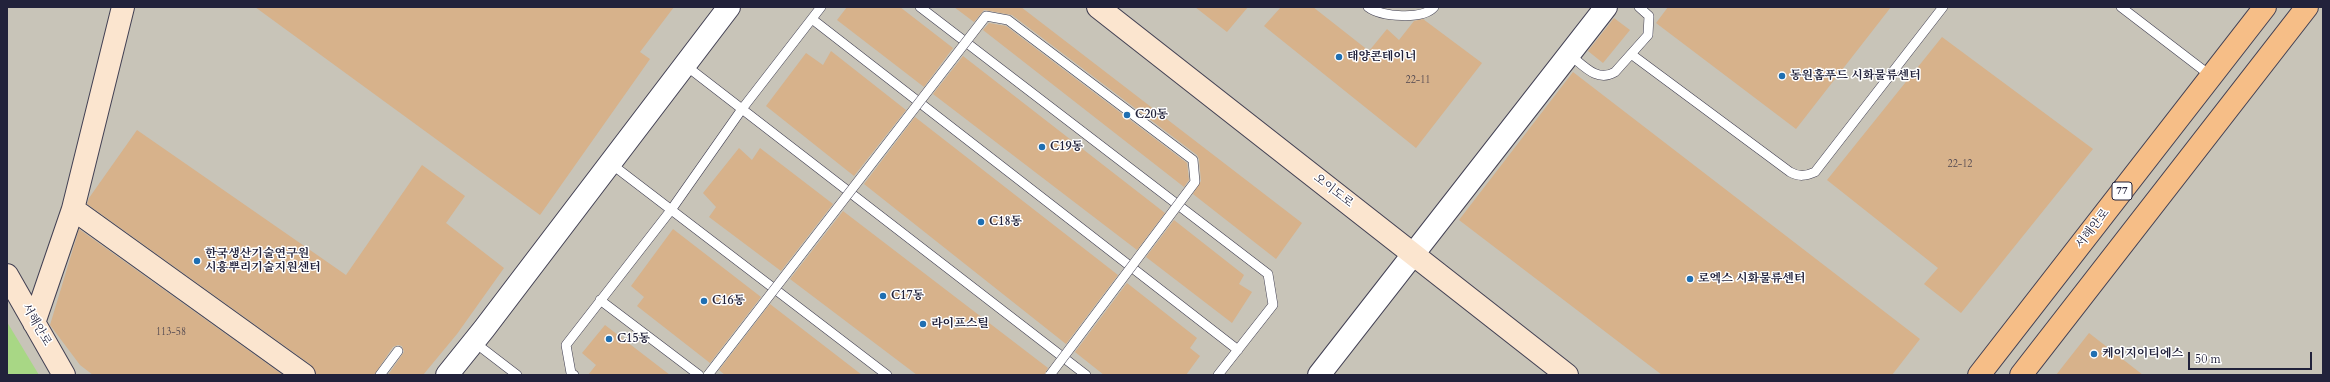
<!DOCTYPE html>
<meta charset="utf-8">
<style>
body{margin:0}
#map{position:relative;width:2330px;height:382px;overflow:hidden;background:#f8ecdc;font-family:Cardo,serif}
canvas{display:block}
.frame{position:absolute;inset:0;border:8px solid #22223b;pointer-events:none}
.scale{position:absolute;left:2188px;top:352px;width:124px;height:18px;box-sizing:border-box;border:2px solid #22223b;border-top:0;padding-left:5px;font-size:12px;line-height:14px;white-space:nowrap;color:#22223b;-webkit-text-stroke:3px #fff;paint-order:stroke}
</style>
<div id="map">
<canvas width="2330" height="382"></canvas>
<div class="frame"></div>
<div class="scale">50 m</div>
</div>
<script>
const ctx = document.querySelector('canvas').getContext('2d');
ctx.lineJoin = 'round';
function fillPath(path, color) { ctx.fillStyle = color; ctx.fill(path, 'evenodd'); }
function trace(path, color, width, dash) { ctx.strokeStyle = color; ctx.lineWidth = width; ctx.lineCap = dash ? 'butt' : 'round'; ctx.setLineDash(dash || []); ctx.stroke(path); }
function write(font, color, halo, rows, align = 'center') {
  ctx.font = font + ' Cardo,"Noto Serif KR",serif'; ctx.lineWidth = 3; ctx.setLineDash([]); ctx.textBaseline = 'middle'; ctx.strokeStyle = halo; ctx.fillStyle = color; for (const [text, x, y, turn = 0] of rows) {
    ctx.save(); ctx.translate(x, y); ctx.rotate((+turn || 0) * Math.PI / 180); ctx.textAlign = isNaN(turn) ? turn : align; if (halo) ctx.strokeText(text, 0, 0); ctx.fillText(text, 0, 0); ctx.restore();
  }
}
fillPath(new Path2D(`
 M7,7H2323V375H7Z`), '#c8c4b8');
fillPath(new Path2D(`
 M7,322L39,375H7Z`), '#a8d785');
fillPath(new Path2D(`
 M255,7H674L640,52L650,59L540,215Z
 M847,7H900L953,48L924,87L837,20Z
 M954,7H1021L1302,223L1276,259L1193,194L1201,181L1199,159L1197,155L1012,15L984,10L974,22Z
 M1195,7H1248L1227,32Z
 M1281,7H1313L1369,51L1387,29L1399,40L1414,21L1423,19L1482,63L1416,148L1264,26Z
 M1668,7H1891L1796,129L1656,23Z
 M1614,18L1630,30L1603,63L1588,51Z
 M989,23L1006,26L1187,163L1189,180L1184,187L983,30Z
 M1942,37L2093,149L1961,313L1924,284L1938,268L1827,180Z
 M831,51L906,110L854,176L766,106L806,53L823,65Z
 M963,56L1165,213L1137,250L933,94Z
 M1573,72L1920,339L1892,375H1662L1459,220Z
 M915,117L1118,275L1066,344L864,184Z
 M137,130L346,275L422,165L465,196L446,223L504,268L457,334L423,375H388L404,352L402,346L398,345L393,347L374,375H316L311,365L87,204L89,198Z
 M739,148L752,160L760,148L833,204L781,271L709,217L716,207L703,193Z
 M843,211L1048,368L1044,375H917L790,279Z
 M1174,220L1244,275L1239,284L1252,292L1232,323L1146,257Z
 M79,229L283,375H93L80,365L50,325Z
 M673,229L761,297L710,363L637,306L644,297L631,286Z
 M1127,283L1197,338L1190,348L1200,356L1186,375H1104L1075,352Z
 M770,304L862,375H725L719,370Z
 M605,325L670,375H588L596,365L582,353Z
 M2089,333L2143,375H2056Z`), '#d7b28b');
const service = new Path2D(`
 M920,7L1268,274L1273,305L1218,375
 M1368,7C1381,17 1423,20 1434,7
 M2121,7L2211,76
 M812,19L1238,350
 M1569,54C1583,65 1597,83 1615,72L1648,35L1649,16L1639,7
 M1631,54L1790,172C1799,177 1806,176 1815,172L1943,7
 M685,65L1086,375
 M610,163L887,375
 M600,300L699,375
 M474,342L517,375
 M380,375L398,351
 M574,375L571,373L566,345L671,210L742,109L821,7`);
const tertiary = new Path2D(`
 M447,375L484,329L729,7
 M1319,375L1606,7`);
const secondary = new Path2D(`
 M1098,7L1567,375
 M73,209L304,375
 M7,275L64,375
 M34,323L73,209L123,7`);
const primary = new Path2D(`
 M1979,375L2265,7
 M2021,375L2307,7`);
trace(service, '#424053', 10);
trace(tertiary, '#424053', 24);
trace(secondary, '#424053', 24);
trace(primary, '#424053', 24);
trace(service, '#fff', 9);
trace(tertiary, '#fff', 22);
trace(secondary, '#fbe5cf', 22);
trace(primary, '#f6be87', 22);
const serviceBridge = new Path2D(`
 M708,375L986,16L1008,20L1193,160L1195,182L1050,375`);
trace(serviceBridge, '#424053', 10, []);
trace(serviceBridge, '#fff', 9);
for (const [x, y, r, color] of [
 [1339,57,4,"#1f6fb2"],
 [1782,76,4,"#1f6fb2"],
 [1127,115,4,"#1f6fb2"],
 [1042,147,4,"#1f6fb2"],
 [981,222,4,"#1f6fb2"],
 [197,261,4,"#1f6fb2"],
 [1690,279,4,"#1f6fb2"],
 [883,296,4,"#1f6fb2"],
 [704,301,4,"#1f6fb2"],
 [923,324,4,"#1f6fb2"],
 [609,339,4,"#1f6fb2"],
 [2094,354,4,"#1f6fb2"]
]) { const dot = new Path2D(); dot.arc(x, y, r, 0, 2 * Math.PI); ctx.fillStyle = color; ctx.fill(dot); trace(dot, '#fff', 1.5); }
write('10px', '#4f464f', null, [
 ["22-11",1418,81],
 ["22-12",1960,165],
 ["113-58",171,333]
]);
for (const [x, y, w] of [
 [2122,191,20]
]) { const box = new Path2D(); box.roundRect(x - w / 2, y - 9, w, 18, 3); ctx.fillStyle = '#fff'; ctx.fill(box); trace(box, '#22223b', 1); }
write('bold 11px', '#22223b', null, [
 ["77",2122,191]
]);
write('bold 12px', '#22223b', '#fff', [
 ["태양콘테이너",1347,57],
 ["동원홈푸드 시화물류센터",1790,76],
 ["C20동",1135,115],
 ["C19동",1050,147],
 ["C18동",989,222],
 ["한국생산기술연구원",205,254],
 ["시흥뿌리기술지원센터",205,268],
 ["로엑스 시화물류센터",1698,279],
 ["C17동",891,296],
 ["C16동",712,301],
 ["라이프스틸",931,324],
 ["C15동",617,339],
 ["케이지이티에스",2102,354]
], 'left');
write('12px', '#22223b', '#fff', [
 ["오이도로",1333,191,38],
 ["서해안로",2093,229,-52],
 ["서해안로",36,325,60]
]);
</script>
